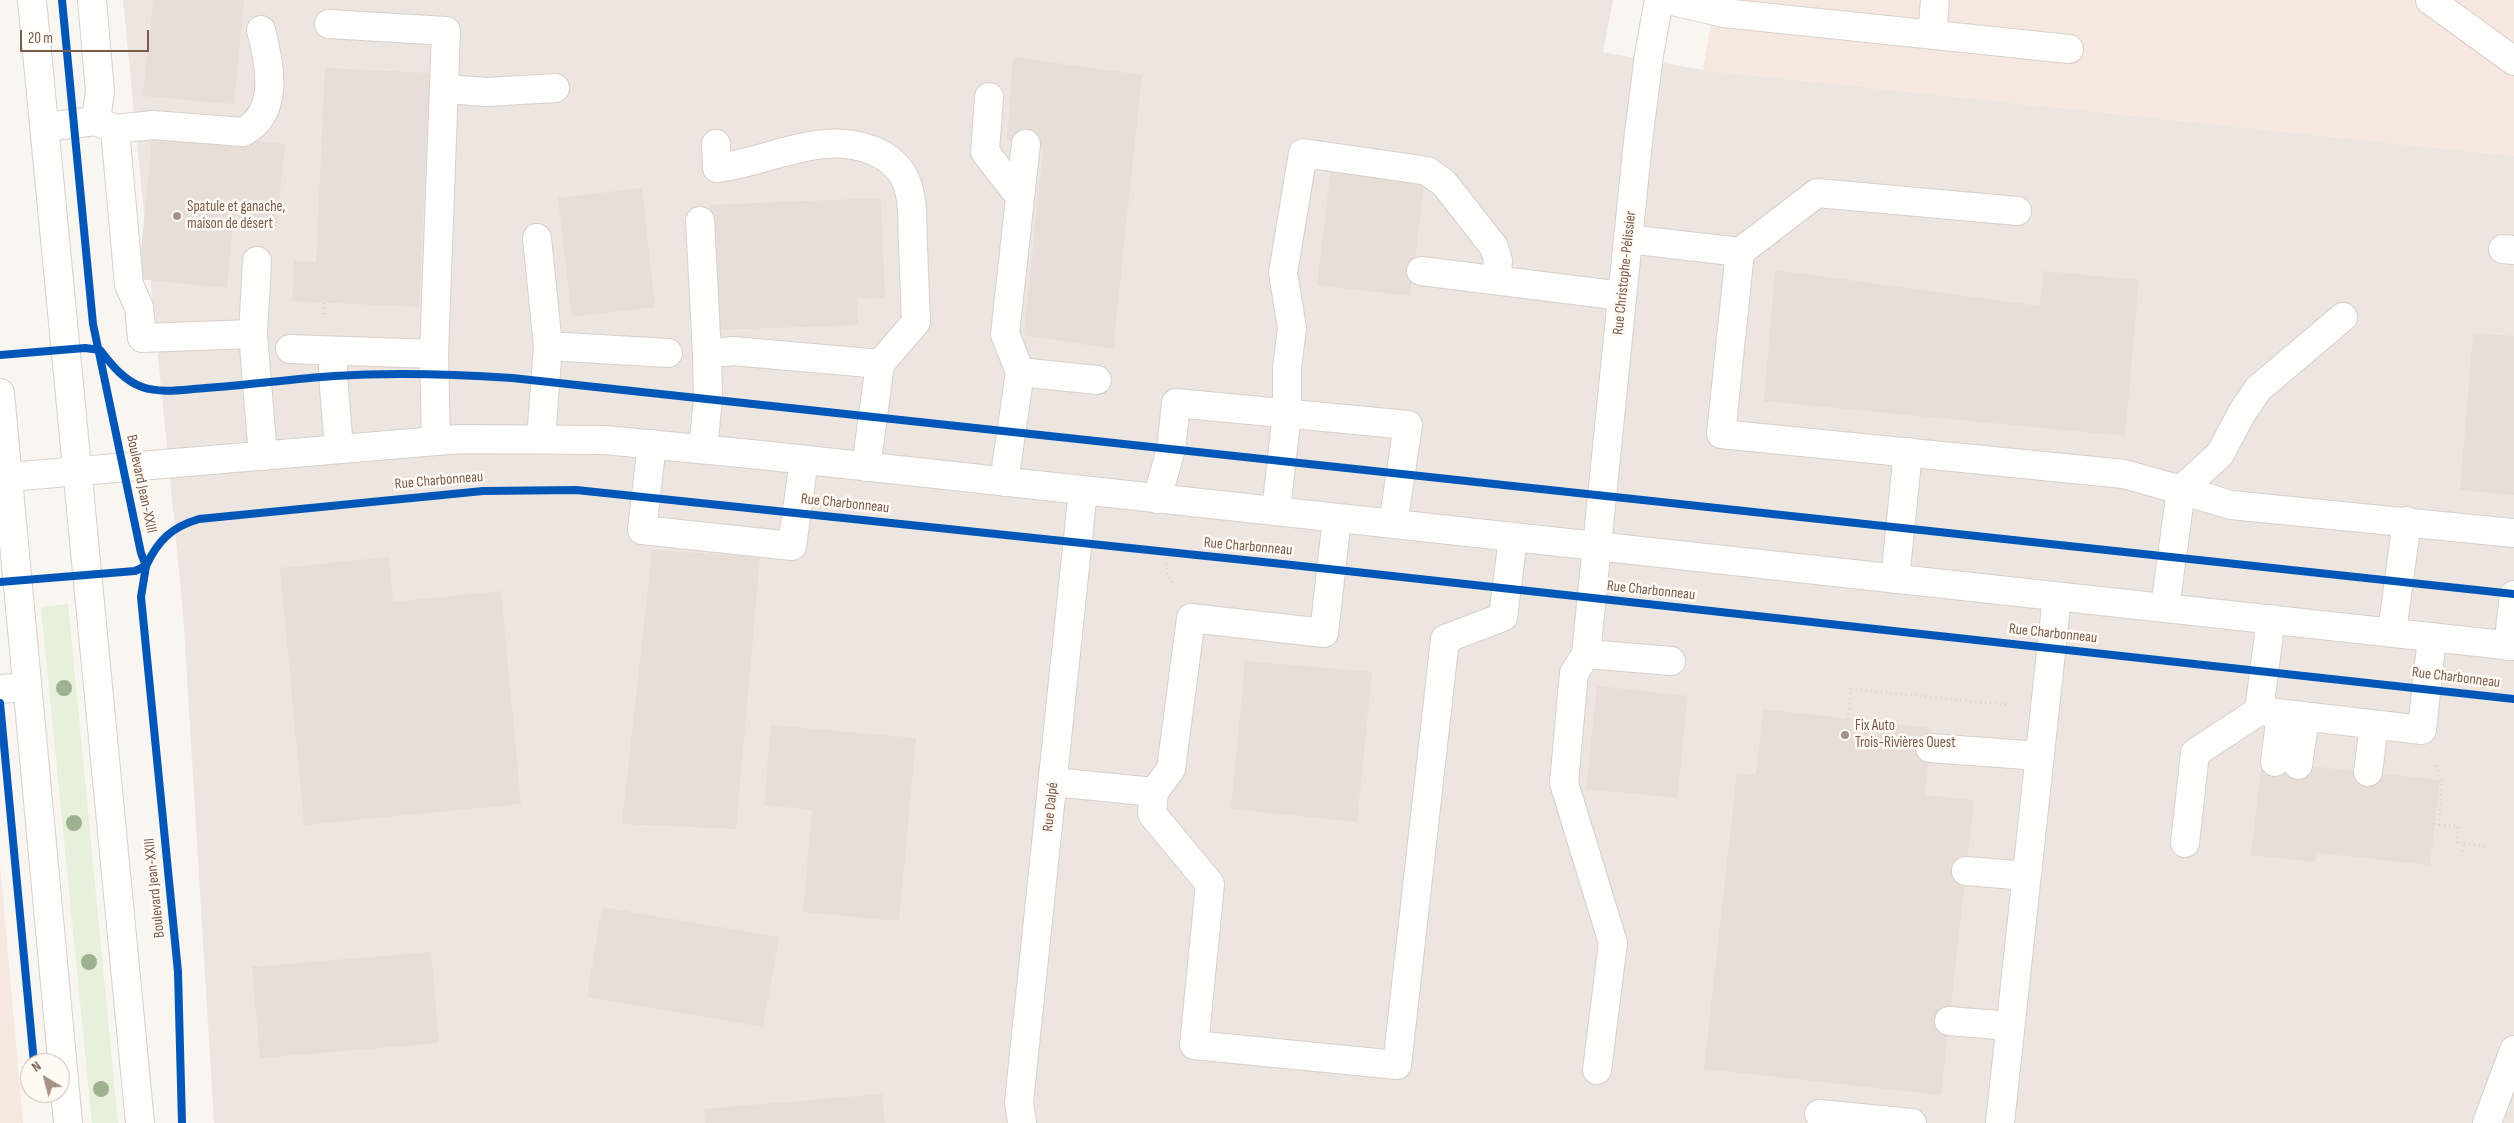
<!DOCTYPE html>
<meta charset="utf-8">
<style>
body{margin:0}
#map{position:relative;width:2514px;height:1123px;overflow:hidden;background:#f9f5f0;font-family:"Sofia Sans Condensed",sans-serif}
canvas{display:block}
.north{position:absolute;left:20px;top:1053px;width:50px;height:50px;box-sizing:border-box;background:#fffaf3;border:1px solid #cabbb1;border-radius:50%;rotate:323deg;font-size:14px;font-weight:700;line-height:20px;text-align:center;color:#7a5c4d}
.north::after{content:'';display:block;margin:auto;width:18px;height:22px;background:#a69286;clip-path:polygon(50% 0,100% 100%,50% 72%,0 100%)}
.scale{position:absolute;left:20px;top:30px;width:129px;height:22px;box-sizing:border-box;border:2px solid #7a5c4d;border-top:0;padding-left:6px;font-size:15px;line-height:18px;white-space:nowrap;color:#7a5c4d;-webkit-text-stroke:4px #fffaf3;paint-order:stroke}
</style>
<div id="map">
<canvas width="2514" height="1123"></canvas>
<div class="north">N</div>
<div class="scale">20 m</div>
</div>
<script>
const ctx = document.querySelector('canvas').getContext('2d');
ctx.lineJoin = 'round';
function fillPath(path, color) { ctx.fillStyle = color; ctx.fill(path, 'evenodd'); }
function trace(path, color, width, dash) { ctx.strokeStyle = color; ctx.lineWidth = width; ctx.lineCap = dash ? 'butt' : 'round'; ctx.setLineDash(dash || []); ctx.stroke(path); }
function write(font, color, halo, rows, align = 'center') {
  ctx.font = font + ' "Sofia Sans Condensed",sans-serif'; ctx.lineWidth = 5; ctx.setLineDash([]); ctx.textBaseline = 'middle'; ctx.strokeStyle = halo; ctx.fillStyle = color; for (const [text, x, y, turn = 0] of rows) {
    ctx.save(); ctx.translate(x, y); ctx.rotate((+turn || 0) * Math.PI / 180); ctx.textAlign = isNaN(turn) ? turn : align; if (halo) ctx.strokeText(text, 0, 0); ctx.fillText(text, 0, 0); ctx.restore();
  }
}
fillPath(new Path2D(`
 M1715,0H2514V156L1703,70Z
 M0,867L1,874L23,1123H0Z`), '#f6e8e1');
fillPath(new Path2D(`
 M123,0H1613L1603,52L1703,70L2514,156V1123H214L183,611Z`), '#ede5e0');
fillPath(new Path2D(`
 M68,604L118,1123H92L41,607Z`), '#e7f0db');
fillPath(new Path2D(`
 M153,0H244L234,104L143,96Z
 M1013,57L1142,75L1113,349L1024,335L1043,148L1007,140Z
 M325,68L430,73L419,307L292,301L294,261L316,262Z
 M153,131L285,144L276,229L233,225L227,288L138,279Z
 M1331,168L1425,180L1410,296L1317,285Z
 M642,188L655,307L572,317L558,198Z
 M881,198L885,298L857,299L858,325L714,330L710,205Z
 M1775,270L2039,306L2044,271L2139,280L2125,436L1764,401Z
 M2473,333L2514,336V495L2460,490Z
 M652,550L760,557L736,829L622,824Z
 M389,557L393,602L501,591L521,804L304,825L280,568Z
 M1245,661L1372,672L1357,822L1231,809Z
 M1597,686L1688,696L1677,798L1586,789Z
 M1763,709L1932,728L1925,795L1974,800L1941,1095L1704,1069L1737,773L1756,775Z
 M771,725L916,738L899,921L803,912L812,810L764,805Z
 M2262,761L2440,780L2430,865L2317,853L2315,862L2251,855Z
 M602,907L779,937L763,1027L587,997Z
 M431,952L439,1043L260,1058L252,967Z
 M882,1094L885,1123H705L704,1109Z`), '#e6ded7');
const minor = new Path2D(`
 M32,0L140,1123
 M92,0L100,91L96,121
 M1659,0L1649,55L1638,141L1586,654L1671,661
 M1668,0L1724,13L2069,49
 M2430,0L2514,61
 M329,24L446,31L434,354
 M1932,35L1935,0
 M444,89L487,92L555,88
 M989,97L985,152L1020,197
 M45,127L96,121L115,129L129,285L139,307L142,338L253,334L263,456
 M115,129L153,125L243,132C280,113 270,64 261,30
 M716,144L717,168C753,164 788,147 825,144C855,141 893,151 906,181C914,200 912,225 913,245C914,271 915,296 916,322L880,364
 M700,221L707,354
 M537,238L548,346
 M1628,239L1740,252L1721,434L2124,474L2181,490L2165,608
 M2503,249L2514,250
 M1740,252L1817,193L2017,211
 M1421,271L1622,296
 M253,334L257,261
 M290,349L434,354L436,441
 M333,351V376L339,448
 M1020,372L1005,334L1026,144
 M0,393L68,1123
 M541,439L548,346L668,353
 M652,444L642,530L792,546L804,460
 M703,449L708,399L707,354L733,351L880,364L866,467
 M9,477L460,439L605,440L761,455L2514,646
 M1004,482L1020,372L1097,380
 M2181,490L2231,505L2514,533
 M2181,490L2220,454L2243,411L2258,389L2343,317
 M1157,499L1171,449L1176,403L1408,425L1393,524
 M1276,511L1287,413V368L1292,328L1283,273L1303,153L1415,169L1427,171L1444,183L1494,247L1498,261L1496,280
 M1895,579L1908,452
 M2271,619L2259,711L2422,730L2432,637
 M2392,632L2407,521
 M2508,646L2514,595
 M1586,654L1574,673L1564,783L1613,943L1597,1070
 M0,689L27,687
 M1930,748L2040,756
 M2275,762L2281,714
 M2298,765L2305,717
 M2368,772L2374,725
 M1053,782L1154,792L1171,769L1191,618L1324,633L1337,518
 M1154,792L1152,814L1210,884L1194,1045L1397,1065L1445,639L1503,617L1513,538
 M2185,843L2195,753L2259,711
 M1966,871L2027,876
 M1949,1021L2010,1026
 M1819,1114L1912,1123
 M1022,1123L1019,1102L1083,490
 M2000,1123L2057,597
 M2487,1123L2514,1050`);
trace(minor, '#d7d1cb', 30);
trace(new Path2D(`
 M324,303V314
 M1167,553V574L1174,586
 M1848,719L1851,689L2008,705
 M2434,824L2439,825L2442,782L2435,762
 M2439,825L2458,826L2457,842L2464,843L2462,856
 M2464,843L2486,847`), '#dcd5d0', 3, [1, 4]);
trace(minor, '#fefefd', 28);
trace(new Path2D(`
 M62,0L93,324L141,553L146,566L141,597L178,972L182,1123
 M0,355L85,348L100,350C112,365 123,380 142,387C162,394 186,389 206,388C249,385 291,379 334,376C393,372 453,374 512,378L2514,594
 M0,582L135,571L146,566C158,540 172,527 199,519L483,491L576,490L1292,565L2514,699
 M0,703L34,1063`), '#0057b8', 8);
ctx.fillStyle = '#9eb190';
for (const [x, y] of [
 [64,688],
 [74,823],
 [89,962],
 [101,1089]
]) { ctx.beginPath(); ctx.arc(x, y, 8, 0, 2 * Math.PI); ctx.fill(); }
for (const [x, y, r, color] of [
 [177,216,5,"#a69286"],
 [1845,735,5,"#a69286"]
]) { const dot = new Path2D(); dot.arc(x, y, r, 0, 2 * Math.PI); ctx.fillStyle = color; ctx.fill(dot); trace(dot, '#fffaf3', 2); }
write('15px', '#7a5c4d', '#fffaf3', [
 ["Spatule et ganache,",187,207],
 ["maison de désert",187,224],
 ["Fix Auto",1855,726],
 ["Trois-Rivières Ouest",1855,743]
], 'left');
write('15px', '#7a5c4d', '#fffaf3', [
 ["Rue Christophe-Pélissier",1625,273,-84],
 ["Rue Charbonneau",439,481,-5],
 ["Boulevard Jean-XXIII",141,484,78],
 ["Rue Charbonneau",845,504,6],
 ["Rue Charbonneau",1248,547,5],
 ["Rue Charbonneau",1651,591,6],
 ["Rue Charbonneau",2053,634,6],
 ["Rue Charbonneau",2456,678,7],
 ["Rue Dalpé",1051,807,-84],
 ["Boulevard Jean-XXIII",155,888,-96]
]);
</script>
